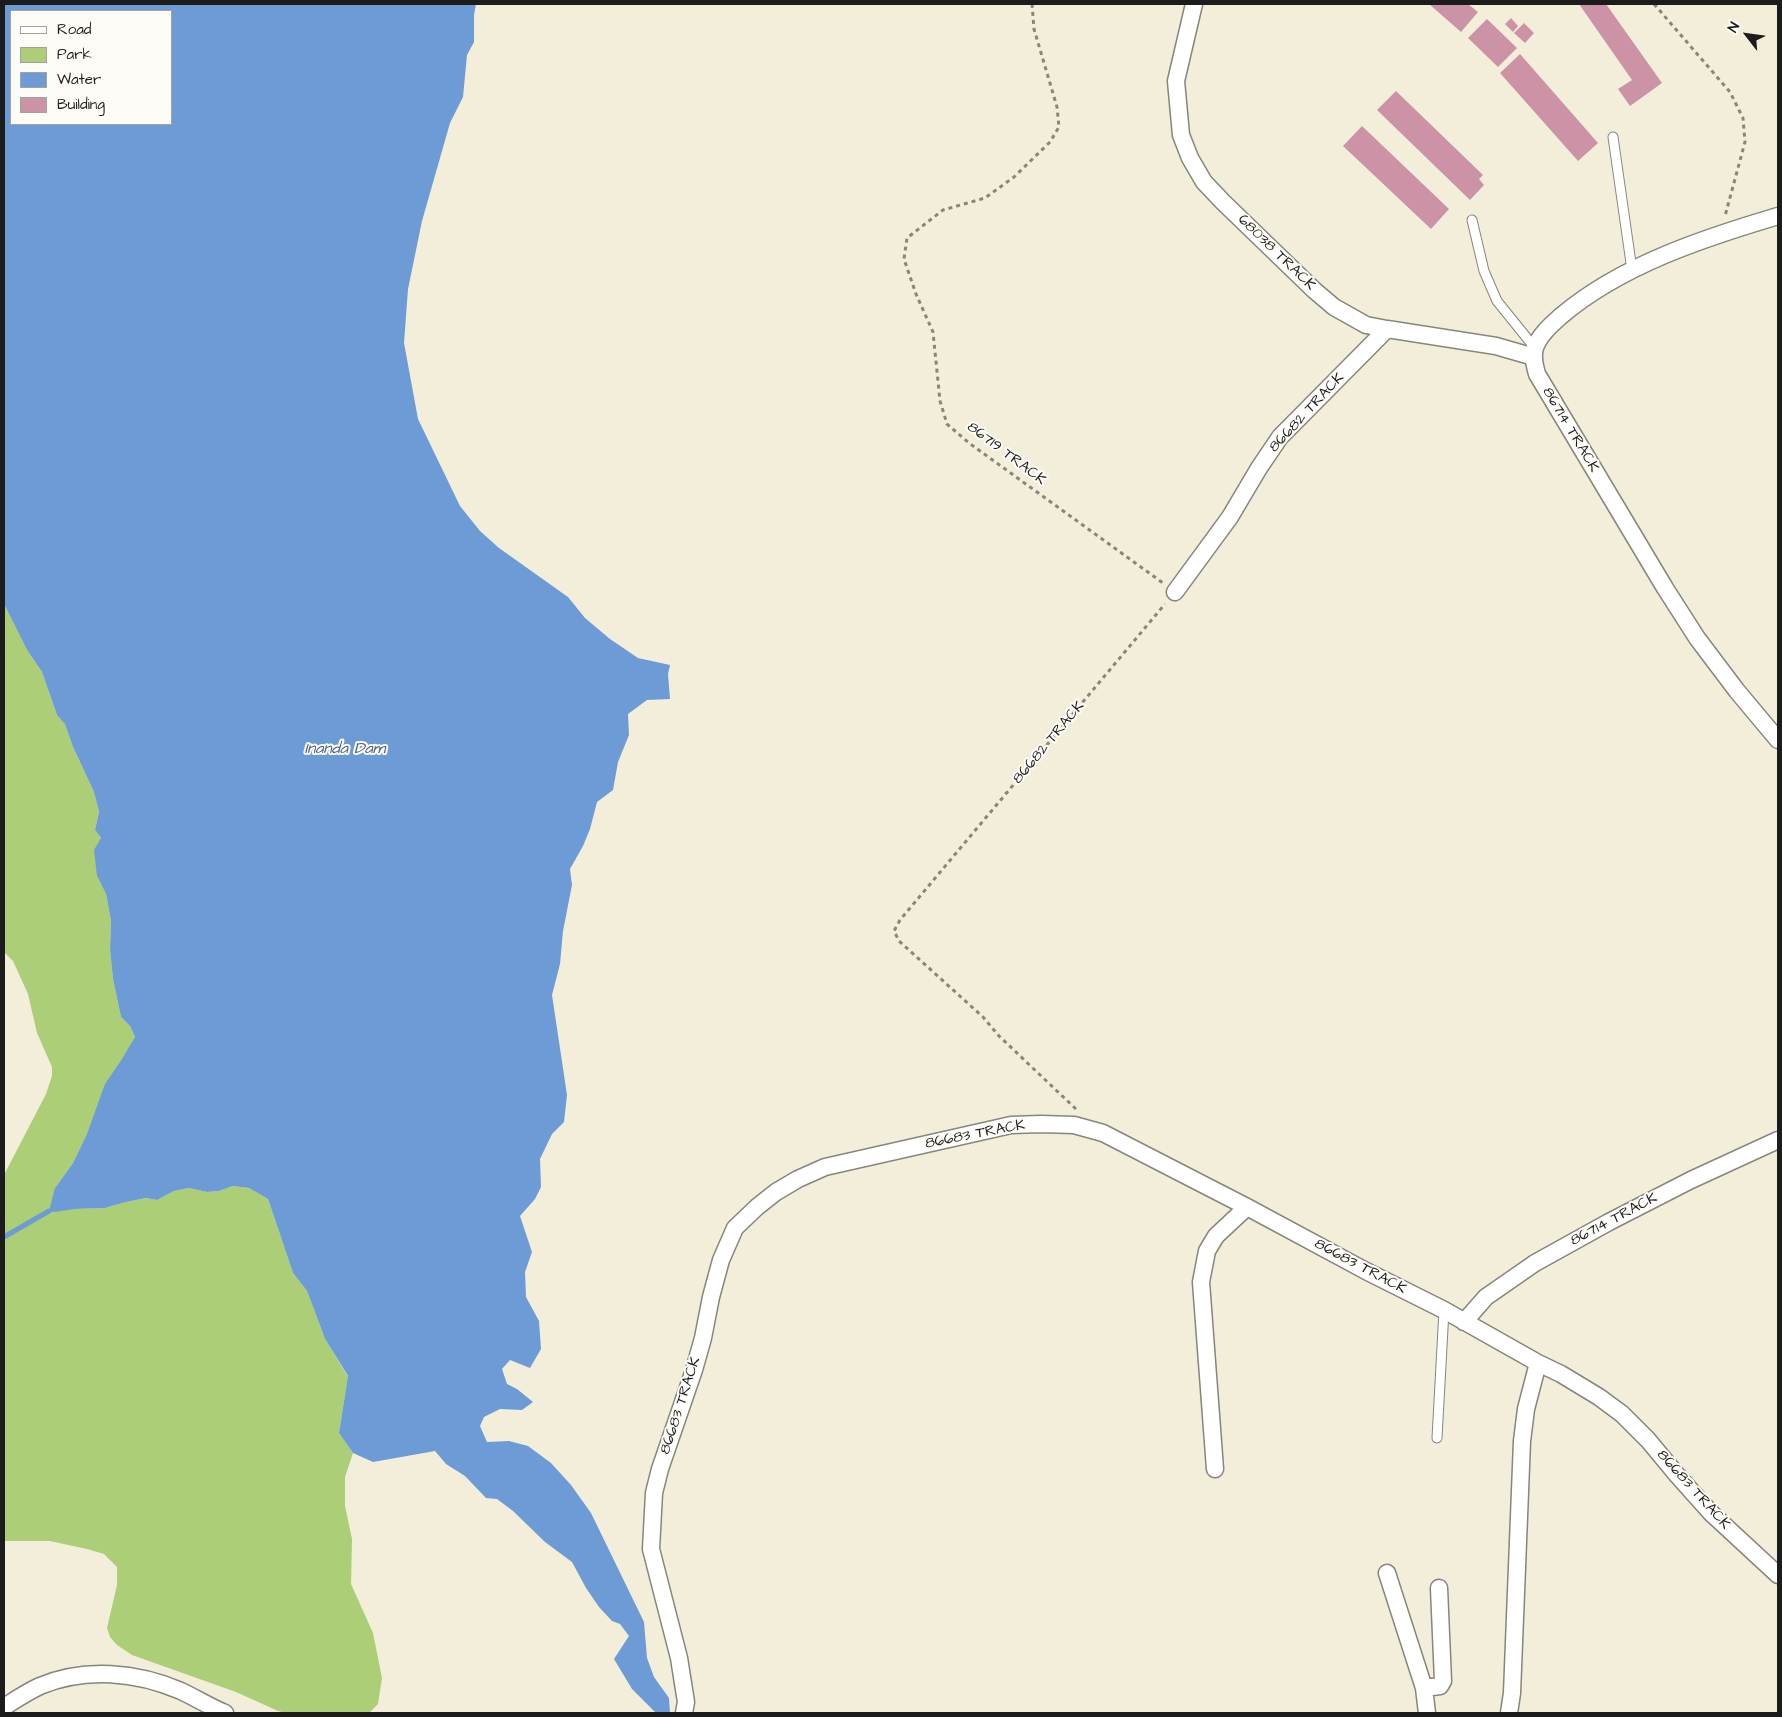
<!DOCTYPE html>
<style>
body{margin:0}
#map{position:relative;width:1782px;height:1717px;overflow:hidden;background:#f3eeda;font-family:"Architects Daughter",sans-serif}
canvas{display:block}
.frame{position:absolute;inset:0;border:5px solid #1c1c1c;pointer-events:none}
.legend{position:absolute;left:10px;top:10px;width:162px;height:115px;box-sizing:border-box;background:#fdfcf7;border:1px solid #a3a29f;margin:0;padding:6px 9px;list-style:none;font-size:15px;color:#1c1c1c}
.legend li{display:flex;align-items:center;gap:10px;height:25px}
.legend b{width:25px;border:1px solid #a3a29f}
.north{position:absolute;left:1722px;top:10px;width:50px;height:50px;-webkit-text-stroke:4px #fdfcf7;paint-order:stroke;rotate:300deg;font-size:14px;font-weight:700;line-height:20px;text-align:center;color:#1c1c1c}
.north::after{content:'';display:block;margin:auto;width:18px;height:22px;background:#1c1c1c;clip-path:polygon(50% 0,100% 100%,50% 72%,0 100%)}
</style>
<div id="map">
<canvas width="1782" height="1717"></canvas>
<div class="frame"></div>
<ul class="legend">
<li><b style="height:6px;background:#fff"></b>Road</li>
<li><b style="height:14px;background:#acce76"></b>Park</li>
<li><b style="height:14px;background:#6d9bd5"></b>Water</li>
<li><b style="height:14px;background:#cc92a5"></b>Building</li>
</ul>
<div class="north">N</div>
</div>
<script>
const ctx = document.querySelector('canvas').getContext('2d');
ctx.lineJoin = 'round';
function fillPath(path, color) { ctx.fillStyle = color; ctx.fill(path, 'evenodd'); }
function trace(path, color, width, dash) { ctx.strokeStyle = color; ctx.lineWidth = width; ctx.lineCap = dash ? 'butt' : 'round'; ctx.setLineDash(dash || []); ctx.stroke(path); }
function write(font, color, halo, rows, align = 'center') {
  ctx.font = font + ' "Architects Daughter",sans-serif'; ctx.lineWidth = 4; ctx.setLineDash([]); ctx.textBaseline = 'middle'; ctx.strokeStyle = halo; ctx.fillStyle = color; for (const [text, x, y, turn = 0] of rows) {
    ctx.save(); ctx.translate(x, y); ctx.rotate((+turn || 0) * Math.PI / 180); ctx.textAlign = isNaN(turn) ? turn : align; if (halo) ctx.strokeText(text, 0, 0); ctx.fillText(text, 0, 0); ctx.restore();
  }
}
fillPath(new Path2D(`
 M4,604L27,650L42,672L57,715L65,723L73,747L94,792L99,812L95,830L101,838L97,876L106,894L111,921L110,950L113,979L121,1017L130,1026L135,1037L73,1163L55,1188L75,1209L105,1208L126,1202L146,1198L157,1200L174,1191L189,1188L207,1192L219,1191L233,1186L249,1188L268,1199L293,1273L307,1291L325,1339L348,1377L339,1433L353,1453L345,1477V1506L352,1539L351,1584L373,1633L382,1678L378,1704L369,1713H286L278,1711L236,1692L132,1655L117,1645L110,1637L107,1628L117,1585V1567L104,1554L87,1549L50,1541H4V1175L46,1094L52,1076V1067L37,1033L28,994L13,961L4,952Z`), '#acce76');
fillPath(new Path2D(`
 M4,4H476L474,15V42L467,55L463,97L450,123L422,221L408,289L404,343L418,419L460,506L480,531L499,548L568,597L585,618L610,639L638,658L670,665L668,674L670,699L647,700L628,714L629,735L618,762L613,790L597,802L590,829L583,846L570,869L572,885L563,931L560,964L552,995L567,1095L564,1122L552,1134L540,1159L541,1187L535,1199L520,1216L532,1252L525,1272L526,1297L539,1321L541,1349L530,1368L510,1360L502,1369L507,1384L517,1389L533,1402L522,1410L500,1409L484,1417L480,1426L487,1442L509,1441L528,1446L551,1463L571,1485L591,1513L644,1622L647,1658L654,1677L669,1698L670,1713H656L632,1689L614,1659L629,1636L620,1624L612,1621L599,1607L586,1588L572,1562L545,1542L513,1511L497,1499L486,1498L465,1476L446,1464L435,1451L373,1462L353,1453L339,1433L348,1376L325,1339L307,1291L293,1273L268,1199L249,1188L233,1186L219,1191L207,1192L189,1188L174,1191L157,1200L146,1198L126,1202L105,1208L75,1209L54,1212L49,1211L55,1188L73,1163L87,1134L105,1084L122,1059L135,1037L130,1026L121,1017L113,979L110,950L111,921L106,894L97,876L94,850L101,838L95,830L99,812L94,792L73,747L65,724L57,715L42,672L27,650L4,604ZM11,11H171V124H11Z`), '#6d9bd5');
trace(new Path2D(`
 M4,1237L49,1211`), '#6d9bd5', 5);
fillPath(new Path2D(`
 M1429,4H1468L1478,12L1461,32Z
 M1579,4H1606L1662,83L1630,106L1618,89L1632,80Z
 M1511,18L1518,26L1513,32L1505,24Z
 M1487,19L1517,48L1498,67L1468,38Z
 M1524,23L1534,33L1525,43L1514,33Z
 M1520,54L1598,143L1578,161L1500,73Z
 M1396,91L1483,175L1479,179L1484,185L1470,200L1377,110Z
 M1362,126L1449,209L1431,229L1343,146Z`), '#cc92a5');
const lane = new Path2D(`
 M1613,137L1632,270
 M1472,220L1484,271L1497,301L1535,348
 M1437,1438L1444,1310`);
const street = new Path2D(`
 M1194,4L1176,81L1181,135L1190,158L1204,182L1223,202L1314,290L1334,307L1366,325L1387,329L1496,346L1534,357
 M1778,216C1704,238 1621,265 1561,316C1551,325 1539,335 1535,348C1532,357 1535,366 1537,374L1665,588L1697,638L1737,691L1778,740
 M1175,592L1230,517L1259,468L1280,437L1387,329
 M1464,1322L1486,1297L1535,1263L1609,1222L1691,1180L1778,1140
 M1215,1469L1201,1282L1207,1251L1216,1236L1247,1207
 M1387,1573L1424,1688L1427,1713
 M1424,1688L1440,1686L1443,1681L1439,1588
 M4,1707C15,1700 27,1692 40,1686C85,1667 137,1672 181,1691C196,1698 210,1707 225,1713
 M684,1713L686,1702L679,1658L651,1549L654,1493L660,1469L694,1370L703,1338L711,1297L721,1260L735,1228L757,1207L776,1192L798,1179L825,1167L1011,1125L1041,1124L1074,1125L1103,1133L1247,1207L1366,1271L1444,1310L1538,1363L1561,1374L1599,1397L1622,1414L1648,1440L1677,1475L1711,1513L1778,1575
 M1509,1713L1512,1693L1522,1441L1526,1409L1538,1363`);
trace(lane, '#88857b', 11);
trace(street, '#88857b', 19);
trace(new Path2D(`
 M1032,4L1034,29L1057,107L1059,127L1050,142L1014,177L985,198L943,210L907,238L904,259L916,294L933,332L940,401L947,424L969,443L1163,583
 M1654,4L1730,92L1743,118L1745,142L1725,216
 M1076,1109L999,1036L983,1017L899,941L894,931L900,920L1165,604`), '#88857b', 3, [4, 4]);
trace(lane, '#fff', 9);
trace(street, '#fff', 16);
write('15px', '#1c1c1c', '#fdfcf7', [
 ["68038 TRACK",1276,253,44],
 ["86682 TRACK",1307,413,-47],
 ["86714 TRACK",1570,430,59],
 ["86719 TRACK",1006,454,37],
 ["86682 TRACK",1049,743,-50],
 ["86683 TRACK",975,1135,-11],
 ["86714 TRACK",1614,1220,-28],
 ["86683 TRACK",1360,1267,28],
 ["86683 TRACK",681,1406,-72],
 ["86683 TRACK",1693,1490,48]
]);
write('italic 16px', '#445c78', '#fdfcf7', [
 ["Inanda Dam",345,750]
]);
</script>
